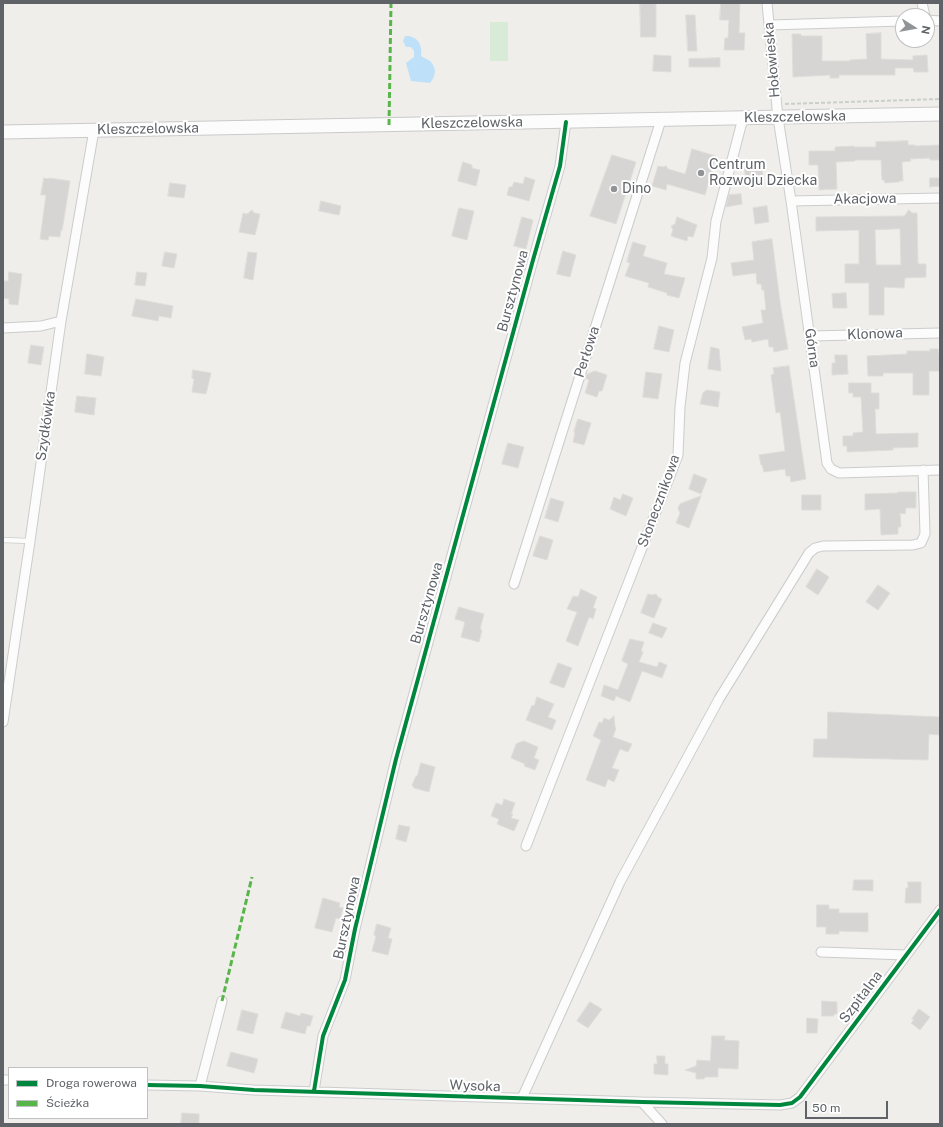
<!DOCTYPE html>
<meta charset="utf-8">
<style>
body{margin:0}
#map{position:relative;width:943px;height:1127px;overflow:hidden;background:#efeeea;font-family:"Public Sans",sans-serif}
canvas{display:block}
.frame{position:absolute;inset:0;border:4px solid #5f6368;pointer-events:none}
.legend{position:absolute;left:8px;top:1067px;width:140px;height:52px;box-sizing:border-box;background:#fff;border:1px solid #bfc1c3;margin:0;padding:5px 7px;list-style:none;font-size:12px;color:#5f6368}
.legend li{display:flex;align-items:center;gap:8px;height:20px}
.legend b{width:20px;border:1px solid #bfc1c3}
.north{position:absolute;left:895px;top:8px;width:40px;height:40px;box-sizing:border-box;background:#fff;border:1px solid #bfc1c3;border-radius:50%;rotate:101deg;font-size:11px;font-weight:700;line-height:16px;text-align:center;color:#5f6368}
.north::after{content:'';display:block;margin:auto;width:14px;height:18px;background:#919496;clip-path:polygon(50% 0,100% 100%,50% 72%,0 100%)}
.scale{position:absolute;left:805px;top:1101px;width:83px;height:18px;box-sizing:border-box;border:2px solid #5f6368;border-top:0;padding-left:5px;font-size:12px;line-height:14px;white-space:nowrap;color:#5f6368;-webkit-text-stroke:3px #fff;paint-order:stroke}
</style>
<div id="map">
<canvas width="943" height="1127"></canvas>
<div class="frame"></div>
<ul class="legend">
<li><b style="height:5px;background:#00873e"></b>Droga rowerowa</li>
<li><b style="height:5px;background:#58b549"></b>Ścieżka</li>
</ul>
<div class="north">N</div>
<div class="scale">50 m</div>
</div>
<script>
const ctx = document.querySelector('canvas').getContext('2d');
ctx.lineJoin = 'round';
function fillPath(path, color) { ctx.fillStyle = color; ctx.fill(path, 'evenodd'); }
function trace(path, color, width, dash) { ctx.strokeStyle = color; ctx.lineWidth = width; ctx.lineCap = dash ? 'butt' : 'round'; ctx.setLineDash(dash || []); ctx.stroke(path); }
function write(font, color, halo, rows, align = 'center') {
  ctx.font = font + ' "Public Sans",sans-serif'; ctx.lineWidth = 4; ctx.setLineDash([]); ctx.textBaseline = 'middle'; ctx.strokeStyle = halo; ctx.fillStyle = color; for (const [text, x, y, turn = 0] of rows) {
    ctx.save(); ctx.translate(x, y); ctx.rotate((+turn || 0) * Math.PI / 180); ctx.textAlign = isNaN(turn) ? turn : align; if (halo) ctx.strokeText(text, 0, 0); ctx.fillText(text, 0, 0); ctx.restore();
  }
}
fillPath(new Path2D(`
 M490,22H508V61H490Z`), '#d8ebd6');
fillPath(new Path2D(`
 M405,36C417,35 423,45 421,56C424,58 427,59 430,61C437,68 436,76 430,83L411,81L406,63L414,57V51L411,47H406L403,41Z`), '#bfe0f9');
const building = new Path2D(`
 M640,3H656V37H641Z
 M721,3H740L739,33H745L744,50H724L725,38H728L729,20H720Z
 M686,15H695L697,51H688Z
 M881,33V59L913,60V56L927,55L928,72H914L913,68H895V75H839V78H830V75L793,77L792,34H801V36H822V61H850V60L867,59L866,34Z
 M654,55L671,56V72L653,71Z
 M720,58V67H689V59Z
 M908,141V145H915V146L940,145V160H930V158L910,159L911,161L902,162L903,181H899V182L885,183L884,180H882L881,160H855V161L836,162L837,189L819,190L818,165H809V151H835V147L854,146V147H876V142Z
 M692,149L716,156L705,195L667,184L666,190L652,186L658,166L663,167L666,166L668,169L685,174Z
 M612,155L636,162L616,224L590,216Z
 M463,162L472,165V168L480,170L476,186L458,181Z
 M761,164L764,184L747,187L744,166Z
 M525,177L535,180L529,201L507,195L509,187H512L514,182L523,184Z
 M44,178L48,179L49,178L70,181L62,231L61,230L60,237L49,236L48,240L40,239L46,195H41Z
 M930,178H940V186L930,187Z
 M170,183L186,185L184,198L168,196Z
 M741,194L742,204L726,207L729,195Z
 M321,201L341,206L339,215L319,211Z
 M767,206L769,222L755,224L753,208Z
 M459,208L474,211L467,240L452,236Z
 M252,210L254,213L260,214L255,235L239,232L243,213L247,214Z
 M909,210L912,213H917L918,264H926V277L905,278L904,288L884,287V315H869V283H845V264H859V230L816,231V217L904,216ZM900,229L901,265H876L875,230Z
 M522,217L533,220L526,249L514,246Z
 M677,217L697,225L693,237L688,236L687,241L671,236L673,230L671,226L675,224Z
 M772,239L780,302L788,349L774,352L773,347H769L768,339L752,342L751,339L745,340L742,327L763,323L761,310H766L764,290H762L761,284H757L756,273L733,276L731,263L754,260L752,242Z
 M633,242L646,246L643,256L667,263L664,274L685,278L679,298L667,295V293L648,287L649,283L625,276L630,263L627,262Z
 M563,251L576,255L570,277L557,274Z
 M165,252L177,254L174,268L162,266Z
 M248,252L257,253L253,280L244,278Z
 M9,272L22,274L18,305L9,304V299L3,298V281H8Z
 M137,272L147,273L145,286L135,285Z
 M846,293L847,308H833L832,294Z
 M136,299L173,306L171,318L159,316L158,321L132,316Z
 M659,326L674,330L669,352L654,349Z
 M31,345L44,347L41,365L28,363Z
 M711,347L719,349L721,371L708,369Z
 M930,349H938L939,354H940V371H929V395H913V373H883V376H868L867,356L907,354V351H930Z
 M87,354L104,357L101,376L85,374Z
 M835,355H847L848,374L832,375V363H835Z
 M789,366L806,479L791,482L790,476H786L785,469L764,472L762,465H761L759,455L785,451L781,419L780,412L776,413L771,375L774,374L773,368Z
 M193,370L211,373L206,394L192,392L194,379L192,378Z
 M595,371L607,375L602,391H599L597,397L585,393L589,380L585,378L586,375Z
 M646,372L662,374L658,399L643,397Z
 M849,383H871V393H879V409H875L876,434L918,433V447L893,448V450L847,452V446H843V436H853V433L863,432L861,397H853V393H849Z
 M707,390L720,392L718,407L700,404L703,393Z
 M77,396L96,398L94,415L75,412Z
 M578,419L591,423L584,445L573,442L575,433L574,432Z
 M508,443L524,447L518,468L502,464Z
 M694,474L707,479L701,494L689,489Z
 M898,492H916V508H906L905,514L900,513L901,527H898V534L881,535L880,509L865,510V494L898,493Z
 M623,494L633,498L626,516L610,509L614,497L620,500Z
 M802,495H821V510H802Z
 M701,496L689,528L676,523L680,513L678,508L680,504Z
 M551,498L564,502L558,522L545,518Z
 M540,536L553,540L547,560L533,556Z
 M817,569L829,577L818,595L806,587Z
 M878,585L890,593L878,610L866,602Z
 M581,589L597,597L593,608L596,609L593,619L589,617L578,646L566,641L577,612L567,609L573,596L578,597Z
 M648,594L653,595L656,594L658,597L662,599L654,618L641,613Z
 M459,607L484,614L480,629L482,630L479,642L461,637L465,622L455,619Z
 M653,623L667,628L662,638L649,633Z
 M630,639L644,642L641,651L643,652L639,662L657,667L659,662L667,665L662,678L642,671L630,702L616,696L614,701L601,696L604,685L618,690L628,664L622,661Z
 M558,663L572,668L564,688L550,683Z
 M537,697L554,704L548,717L556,720L552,730L526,720L532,705L534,706Z
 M828,712L940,717V735L929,734L928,760L813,757L814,739H827Z
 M614,716L615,727L616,728L613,737L632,744L628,752L620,749L612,768L619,770L614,782L608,779L605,787L586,780L601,740L593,736L599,722L602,723L604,718L609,720Z
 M524,741L538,747L534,758L539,760L535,770L524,766L525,764L511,758L516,744Z
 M421,763L435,767L429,792L414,788L412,785L416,776H417Z
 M504,799L515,803L511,814H513L511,818L519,820L514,831L497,824L499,819L491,816L496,803L502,805Z
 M399,825L410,827L406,842L396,839Z
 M854,880H873V891L853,890Z
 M908,882H921V903H905L906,888H908Z
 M323,898L340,903L339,907L343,908L340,919L336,918L332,932L315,928Z
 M817,905H829V909H839V913H868V932L839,931V934H826V927H817Z
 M377,924L391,928L388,938L392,939L388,955L372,951L376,936L374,935Z
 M822,1001L837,1002V1014H834V1016H822Z
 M590,1002L602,1009L588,1028L577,1021Z
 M919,1009L930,1017L920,1030L911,1023L914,1020L912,1019Z
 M242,1010L258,1014L253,1034L237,1030Z
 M286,1012L300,1016L301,1013L313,1016L310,1026H307L305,1034L281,1028Z
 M807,1018L818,1019L817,1033H807Z
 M712,1036H725L724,1040L739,1041L738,1069L718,1068V1077H705L704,1079H696V1073L685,1070L696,1066L697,1060L710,1061Z
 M231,1052L258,1059L254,1073L227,1066Z
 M657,1056H665V1064H668V1075L654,1074V1064H657Z
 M182,1113L199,1114V1124H181Z`);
fillPath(building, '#d6d5d3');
trace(building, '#deddd9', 1);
const service = new Path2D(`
 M3,540L30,541`);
const minor = new Path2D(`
 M767,3L778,118L791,201L827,463L831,469L839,473L940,470
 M922,3L925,16
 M927,20L940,21
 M770,25L903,21
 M791,201L940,198
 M3,328L41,326L61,321
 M810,336L940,333
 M514,584L661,120
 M3,722L30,541L61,321L94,130
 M526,846L678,455L680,407L685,363L712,258L716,221L743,118
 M821,952L906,955
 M3,1080H9
 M147,1085L200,1086L254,1090L642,1102L780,1105L792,1103L800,1097L940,910
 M200,1086L222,1001
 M314,1091L323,1036L345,980L355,929L396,759L533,260L560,166L566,122
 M522,1098L620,882L719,699L809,553L815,548L823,546L913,545L921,543L925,534L923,470
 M642,1102L662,1124`);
const secondary = new Path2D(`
 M3,132L940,114`);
trace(service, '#cbcccc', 6);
trace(minor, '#cbcccc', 11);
trace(secondary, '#cacacb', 15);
trace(new Path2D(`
 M785,104L940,99`), '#cacfcc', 2, [4, 2]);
trace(service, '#fdfcfc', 4.5);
trace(minor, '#fdfcfc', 9);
trace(secondary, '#fdfcfc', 13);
trace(new Path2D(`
 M389,125L391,3
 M222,1001L252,877`), '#58b549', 3, [6, 3]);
trace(new Path2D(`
 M147,1085L200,1086L254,1090L642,1102L780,1105L792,1103L800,1097L940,910
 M314,1091L323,1036L345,980L355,929L396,759L533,260L560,166L566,122`), '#00873e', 4);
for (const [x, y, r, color] of [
 [701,173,4,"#919496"],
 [614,189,4,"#919496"]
]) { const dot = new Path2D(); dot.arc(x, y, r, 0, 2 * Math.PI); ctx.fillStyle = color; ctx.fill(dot); trace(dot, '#fff', 1.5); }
write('14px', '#5f6368', '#fff', [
 ["Hołowieska",772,60,-95],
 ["Kleszczelowska",795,117,-1],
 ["Kleszczelowska",472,123,-1],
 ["Kleszczelowska",148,129,-1],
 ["Akacjowa",865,199,-1],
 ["Bursztynowa",513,291,-75],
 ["Klonowa",875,334,-2],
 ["Górna",812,348,82],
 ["Perłowa",587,352,-72],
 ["Szydłówka",46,426,-82],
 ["Słonecznikowa",659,501,-70],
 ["Bursztynowa",427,603,-74],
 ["Bursztynowa",347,918,-78],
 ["Szpitalna",861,997,-53],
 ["Wysoka",475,1086,2]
]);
write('14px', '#5f6368', '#fff', [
 ["Centrum",709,165],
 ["Rozwoju Dziecka",709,181],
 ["Dino",622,189]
], 'left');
</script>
